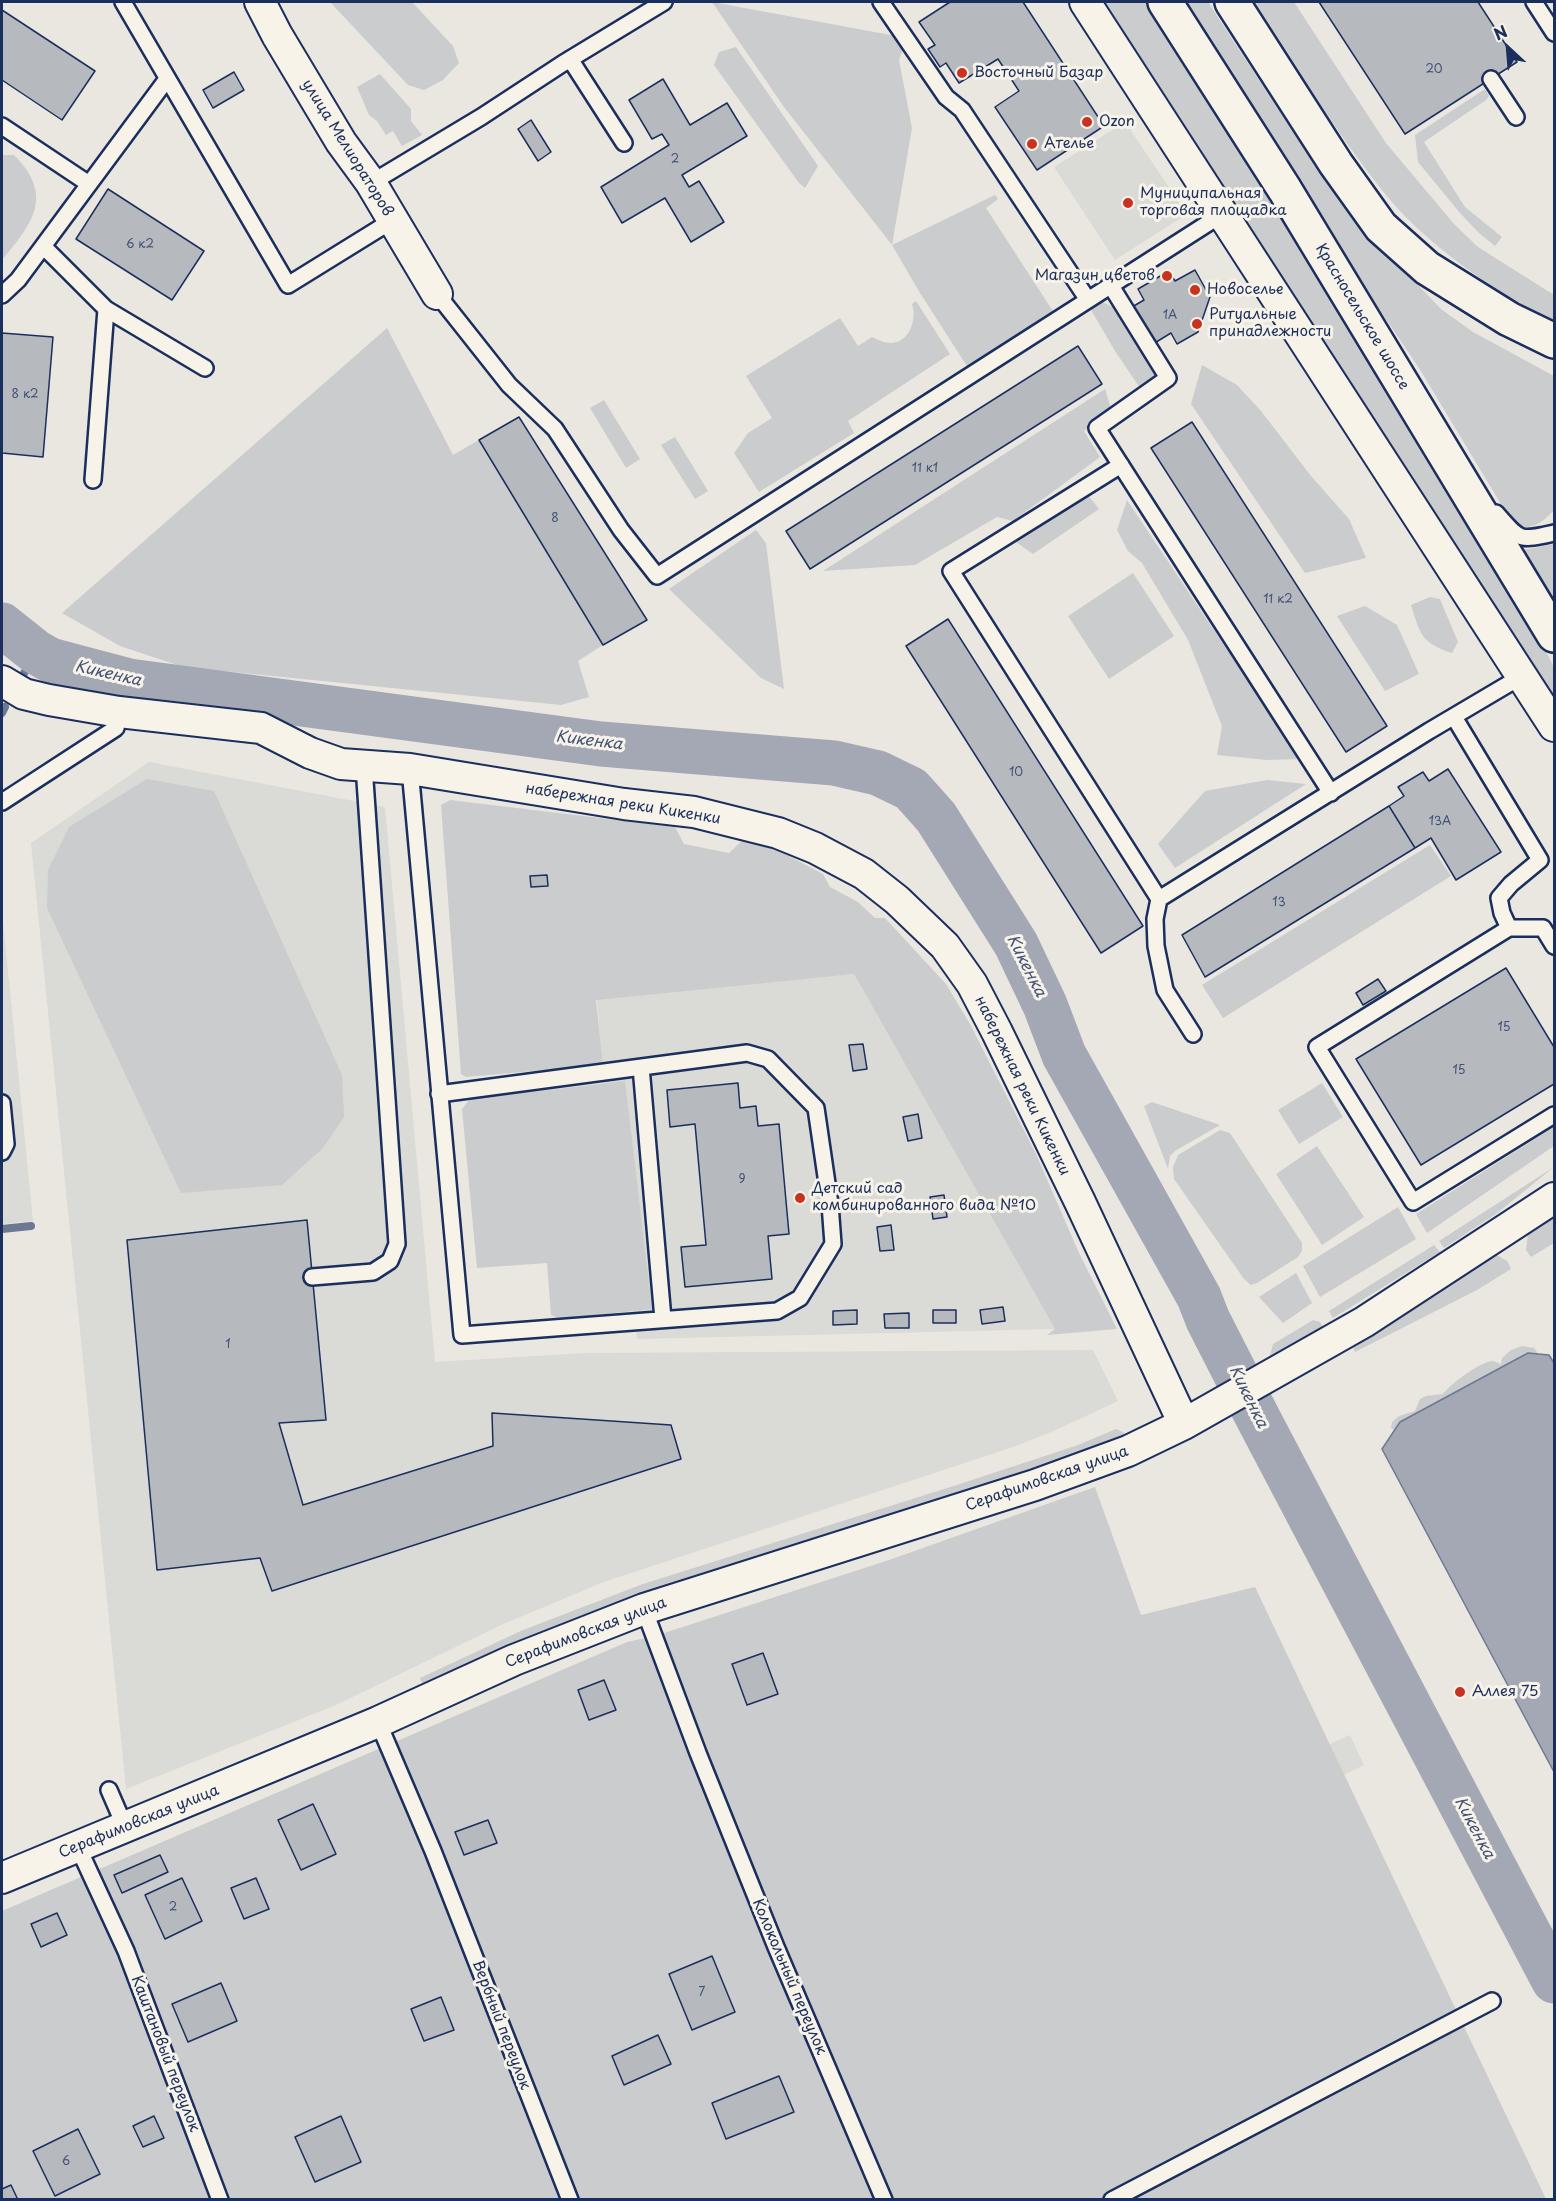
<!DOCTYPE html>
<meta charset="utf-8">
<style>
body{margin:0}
#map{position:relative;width:1556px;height:2201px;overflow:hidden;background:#eae7e0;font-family:"Playpen Sans",sans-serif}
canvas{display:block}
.frame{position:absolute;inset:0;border:3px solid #1b2f5e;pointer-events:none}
.north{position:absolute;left:1478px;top:18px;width:60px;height:60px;-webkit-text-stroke:4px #f7f3e8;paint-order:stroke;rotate:334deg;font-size:16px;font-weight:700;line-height:24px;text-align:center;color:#1b2f5e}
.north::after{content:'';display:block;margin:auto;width:21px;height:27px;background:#1b2f5e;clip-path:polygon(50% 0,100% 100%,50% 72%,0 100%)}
</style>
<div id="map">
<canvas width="1556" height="2201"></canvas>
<div class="frame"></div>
<div class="north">N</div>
</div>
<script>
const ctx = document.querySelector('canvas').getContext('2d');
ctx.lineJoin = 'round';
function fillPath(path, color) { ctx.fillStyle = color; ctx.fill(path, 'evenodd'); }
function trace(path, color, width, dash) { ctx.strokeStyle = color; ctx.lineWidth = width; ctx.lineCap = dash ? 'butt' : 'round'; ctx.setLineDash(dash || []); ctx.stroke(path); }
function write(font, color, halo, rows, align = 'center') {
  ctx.font = font + ' "Playpen Sans",sans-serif'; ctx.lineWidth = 6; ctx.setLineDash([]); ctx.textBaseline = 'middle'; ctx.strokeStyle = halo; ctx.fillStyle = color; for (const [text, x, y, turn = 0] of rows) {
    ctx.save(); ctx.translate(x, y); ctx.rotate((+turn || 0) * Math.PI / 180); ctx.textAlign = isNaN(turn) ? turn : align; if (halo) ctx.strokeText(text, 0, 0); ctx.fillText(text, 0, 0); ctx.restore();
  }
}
fillPath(new Path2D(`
 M1125,122L1187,214L1115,260L1054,167Z
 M149,762L385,807L435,1362L586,1353L1093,1350L1118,1401L1056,1430L1016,1446L601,1583L499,1626L336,1705L126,1789L31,843Z
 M2,912L33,1221L2,1224Z
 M854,974L1055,1329L637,1339L603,1072L597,998Z
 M1350,1735L1364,1765L1339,1777L1325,1746Z`), '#dadad6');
fillPath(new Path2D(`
 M330,2H412L453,46L459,63L443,80L424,90L408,85Z
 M712,2L907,38L899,60L912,128L892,245L995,195L998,199L986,208L1058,319L972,374L920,293L892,245L784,107Z
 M1105,2H1151L1337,303L1391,402L1436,477L1545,649L1554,668V700Z
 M1183,2H1208L1293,132L1371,236L1441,309L1473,332L1554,376V510C1546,519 1532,532 1519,525C1515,523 1510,517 1507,514L1419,368L1361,282Z
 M1251,2H1294L1386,143L1454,224L1478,247L1554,295V323C1504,296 1458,266 1416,227C1389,202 1367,171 1346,142C1313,96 1282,49 1251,2Z
 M736,47L818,166L805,188L799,183L714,65L719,52Z
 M380,74L411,109V121L422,135L402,146L393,131L386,135L377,121L369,115L357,87Z
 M1485,89L1489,96L1486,100L1424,142L1465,207L1502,237L1495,246L1479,233L1460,213L1418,162L1415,135Z
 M2,155H14C55,196 32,224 2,260Z
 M916,301L950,354L848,421L854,433L759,492L734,453L748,433L772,418L746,376L840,318L858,346L872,337C878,340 885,343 891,343C910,342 917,319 912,304Z
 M1102,302L1120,310L1161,377L1142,391L1115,351L1091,310Z
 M387,328L453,455L479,440L603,645L578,661L589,697L561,705L183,667L120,646L62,613Z
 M1202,365L1237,385L1261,411L1311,476L1349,519L1366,558L1305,573L1191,404Z
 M1105,389L1111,409L1084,431L1100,457L1013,521L997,517L915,565L823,571Z
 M604,400L640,459L626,468L590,408Z
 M675,437L708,491L695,499L661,445Z
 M1088,495L1099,509L1033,554L1016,542Z
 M1127,500L1300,759L1267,760L1217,755L1222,726L1188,640L1142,563L1128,551L1117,530Z
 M756,530L766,543L784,689L761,678L669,589Z
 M1554,544V598L1523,550Z
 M1133,573L1174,636L1109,679L1068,616Z
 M1430,597L1440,599L1458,642L1452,653C1421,643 1420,634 1411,605Z
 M1365,606L1397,625L1419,674L1385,691L1337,616Z
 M147,779L214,791L342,1075L344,1117L323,1148L282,1185L181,1193L47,908L48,870L69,827Z
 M1267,780L1306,784L1175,868L1158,844L1205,791Z
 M450,800L675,827L684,844L729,853L744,839L785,854L823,874L830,887L858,902L875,918H885L946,984L970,1024L1036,1154L1079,1253L1117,1329L1047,1335L1055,1329L854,974L596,1000L603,1065L466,1077L461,1074L441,805Z
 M1430,845L1451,876L1223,1018L1202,985Z
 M625,1081L652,1309L561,1319L551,1315L547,1263L477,1268L462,1109L470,1099Z
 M1322,1083L1343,1117L1299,1144L1278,1110Z
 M1152,1102L1220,1125L1175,1151L1170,1156L1168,1169L1144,1106Z
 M1554,1127V1146L1427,1233L1416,1214Z
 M1220,1130L1230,1133L1302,1243V1251L1298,1257L1257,1283L1251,1285L1244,1279L1174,1179L1173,1167L1178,1155Z
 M1317,1146L1364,1217L1322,1245L1276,1174Z
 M1554,1167L1496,1214L1444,1248L1439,1241Z
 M1398,1207L1416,1239L1320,1297L1303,1266Z
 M1554,1215V1243L1531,1257L1526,1250L1528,1233Z
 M1434,1245L1440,1252L1333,1318L1329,1311Z
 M1497,1255L1507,1261L1511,1269L1477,1290L1355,1352L1352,1345L1492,1256Z
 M1296,1273L1312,1303L1283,1323L1259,1297Z
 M1313,1320L1320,1322L1323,1327L1270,1356L1273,1344Z
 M1522,1346L1534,1348L1537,1352L1533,1361L1399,1433L1391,1428L1392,1422L1399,1416L1415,1411L1420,1399L1426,1396L1443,1394C1449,1385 1480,1362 1492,1361C1494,1361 1498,1363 1501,1364L1502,1358L1511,1350Z
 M1116,1429L1123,1432L1126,1437L424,1688L420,1678L523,1630L643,1584L963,1483L1078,1445Z
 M1095,1487L1141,1615L1255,1587L1546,2199H2V1911L627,1642L655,1636L889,1560Z`), '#cbcccd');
const water = new Path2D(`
 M1225,1316L1233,1334L1206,1351L1197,1346L1191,1330L1208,1320Z
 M1528,1353L1549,1355L1554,1363V1772L1382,1449L1400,1422Z`);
fillPath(water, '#a3a8b4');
trace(water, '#6d7892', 1.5);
trace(new Path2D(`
 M18,684L36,652
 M2,713L5,707
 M2,1229L31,1226
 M1244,1425L1258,1418`), '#6d7892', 8);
trace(new Path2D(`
 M2,625L36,652L50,660L129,681L601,744L834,763L878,773L911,789L936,817L1016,944L1045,1005L1064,1055L1199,1297L1208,1320L1258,1418L1554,1981`), '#a3a8b4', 45);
const building = new Path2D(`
 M950,2H1023L1104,126L1037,170L995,107L1019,91L998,59L959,83L946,63L940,67L928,49L935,45L919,22Z
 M1319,2H1478L1517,62L1405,134Z
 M2,10L95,71L62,120L2,80Z
 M234,72L244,90L213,108L203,90Z
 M663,79L690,125L727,103L747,136L682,175L689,187L699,181L724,222L691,242L665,198L622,223L601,187L669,145L662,134L652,139L629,100Z
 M531,120L551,152L538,161L518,129Z
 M108,189L204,251L172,300L76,239Z
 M1195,270L1210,297L1198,332L1177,344L1171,333L1153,344L1132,307L1144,300L1138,289L1169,271L1175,281Z
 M2,333L53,337L43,457L2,453Z
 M1078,346L1102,384L810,569L786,531Z
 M519,417L647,620L603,645L479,440Z
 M1192,422L1387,726L1346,752L1151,448Z
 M948,619L1143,926L1101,953L906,646Z
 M1448,769L1501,852L1456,880L1431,838L1415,848L1389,806L1404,796L1398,787L1423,772L1429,781Z
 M1389,806L1415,848L1205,977L1182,935Z
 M547,875L548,886L531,887L530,876Z
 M1506,968L1554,1047V1084L1421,1165L1356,1059Z
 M1378,979L1386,991L1363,1005L1356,993Z
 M863,1044L867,1069L853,1071L849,1045Z
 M738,1083L740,1108L756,1106L758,1126L779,1124L789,1234L768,1236L772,1279L685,1287L681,1247L706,1245L695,1124L670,1127L667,1090Z
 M918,1114L922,1138L908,1141L903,1117Z
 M944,1195L947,1217L933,1219L930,1197Z
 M307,1220L326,1420L279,1423L303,1505L493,1446L492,1413L671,1425L681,1459L272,1591L260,1558L157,1570L127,1240Z
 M891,1225L894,1250L880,1251L877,1227Z
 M1003,1307L1005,1321L982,1324L980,1310Z
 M857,1310V1324L833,1325V1311Z
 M933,1310H956V1323H933Z
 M909,1313V1328H885L884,1314Z
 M763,1653L778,1694L747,1705L732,1664Z
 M604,1680L616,1710L589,1720L578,1690Z
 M313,1804L336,1854L301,1870L278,1820Z
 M488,1820L497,1843L464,1855L455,1832Z
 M160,1855L168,1872L122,1893L114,1875Z
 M182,1878L202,1921L165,1939L145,1895Z
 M256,1878L269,1909L244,1919L231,1888Z
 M57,1913L67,1935L41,1947L31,1924Z
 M712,1956L735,2012L692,2030L669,1974Z
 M221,1983L237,2021L188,2042L172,2004Z
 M441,1997L454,2030L424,2041L411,2009Z
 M658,2035L671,2064L624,2085L612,2056Z
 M779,2076L794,2112L726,2139L712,2103Z
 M154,2116L164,2138L143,2147L133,2126Z
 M341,2116L361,2162L315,2182L295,2137Z
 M78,2129L100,2174L55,2196L33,2151Z
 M11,2185L18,2200H2V2189Z`);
fillPath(building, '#b6babf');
trace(building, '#1b2f5e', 1.5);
const service = new Path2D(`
 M123,2L288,285L393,220
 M881,2L946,97L962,110L1088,300
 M1534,2L1554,33
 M570,59L624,143
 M1491,79L1516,117
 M2,126L89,184
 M371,183L481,117L562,64L664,2
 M43,246L106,309L205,368
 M1111,286L1168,378L1097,428L1331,793
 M437,294L509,385L555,429L621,530L657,576L1224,213
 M2,295L18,280L167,79
 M1121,465L951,571L1159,899L1429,731L1522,676
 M93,480L106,309
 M1496,513C1521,541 1518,541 1554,533
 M1454,717L1540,860L1511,884L1499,898L1502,913L1509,928
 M410,769L462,1335L777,1311L800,1298L833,1244L830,1204L816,1108L768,1059L747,1053L439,1094
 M2,802L116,728L119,712
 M1159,899L1155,919L1156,946L1165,990L1193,1034
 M1554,946L1543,928H1509L1317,1047L1413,1202L1554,1115
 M641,1067L663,1319
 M2,1103L6,1144L2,1152
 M312,1277L373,1272L390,1261L397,1244L364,766
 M644,1609L698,1753L776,1947L884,2200
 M378,1722L433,1851L570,2200
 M109,1790L125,1827
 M78,1847L126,1951L220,2200
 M1112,2200L1492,2001`);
const minor = new Path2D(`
 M260,2L277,35L341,142L371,183L437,294
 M1085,2L1554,726
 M2,681L24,694L49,700L119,712L261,728L310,753L341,764L410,769L624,804L694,812L778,833L815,848L864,874L897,900L945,946L972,984L997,1032L1080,1202L1184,1424L1364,1322L1554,1198
 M2,1878L378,1722L514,1660L644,1609L1035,1485L1128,1451L1184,1424`);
const secondary = new Path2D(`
 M1165,2L1285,190L1554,635
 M1232,2L1336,164L1381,227L1427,268L1509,319L1554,341`);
trace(service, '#1b2f5e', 20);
trace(minor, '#1b2f5e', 34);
trace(secondary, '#1b2f5e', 38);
trace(service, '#f7f3e8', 15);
trace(minor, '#f7f3e8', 30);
trace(secondary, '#f7f3e8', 33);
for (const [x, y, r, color] of [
 [962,73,6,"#c8321e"],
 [1087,122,6,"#c8321e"],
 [1032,144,6,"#c8321e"],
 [1128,203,6,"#c8321e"],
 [1167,276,6,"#c8321e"],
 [1195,290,6,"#c8321e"],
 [1197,324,6,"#c8321e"],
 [800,1198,6,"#c8321e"],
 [1460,1692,6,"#c8321e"]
]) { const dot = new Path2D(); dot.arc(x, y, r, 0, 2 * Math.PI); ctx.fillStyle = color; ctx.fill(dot); trace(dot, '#f7f3e8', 2); }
write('12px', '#425276', null, [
 ["20",1434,70],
 ["2",675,160],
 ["6 к2",140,245],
 ["1А",1170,316],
 ["8 к2",25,395],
 ["11 к1",925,469],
 ["8",555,519],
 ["11 к2",1278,600],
 ["10",1016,773],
 ["13А",1440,822],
 ["13",1279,903],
 ["15",1504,1028],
 ["15",1459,1071],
 ["9",742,1180],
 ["1",228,1345],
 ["2",173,1908],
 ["7",702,1993],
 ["6",66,2162]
]);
write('15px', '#1b2f5e', '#f7f3e8', [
 ["Восточный Базар",974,73],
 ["Ozon",1099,122],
 ["Ателье",1044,144],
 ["Муниципальная",1140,194],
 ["торговая площадка",1140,211],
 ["Магазин цветов",1155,276,"right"],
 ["Новоселье",1207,290],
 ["Ритуальные",1209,315],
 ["принадлежности",1209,332],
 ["Детский сад",812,1189],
 ["комбинированного вида №10",812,1206],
 ["Аллея 75",1472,1692]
], 'left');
write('15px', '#1b2f5e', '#f7f3e8', [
 ["улица Мелиораторов",347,148,58],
 ["Красносельское шоссе",1362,317,59],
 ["набережная реки Кикенки",623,804,9],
 ["набережная реки Кикенки",1022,1086,64],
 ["Серафимовская улица",1047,1479,-19],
 ["Серафимовская улица",586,1633,-21],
 ["Серафимовская улица",139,1822,-22],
 ["Колокольный переулок",789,1977,67],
 ["Вербный переулок",501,2025,69],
 ["Каштановый переулок",165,2054,69]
]);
write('italic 16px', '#445378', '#f7f3e8', [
 ["Кикенка",108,674,13],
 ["Кикенка",589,741,7],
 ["Кикенка",1026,966,63],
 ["Кикенка",1248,1397,64],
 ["Кикенка",1474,1828,62]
]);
</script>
